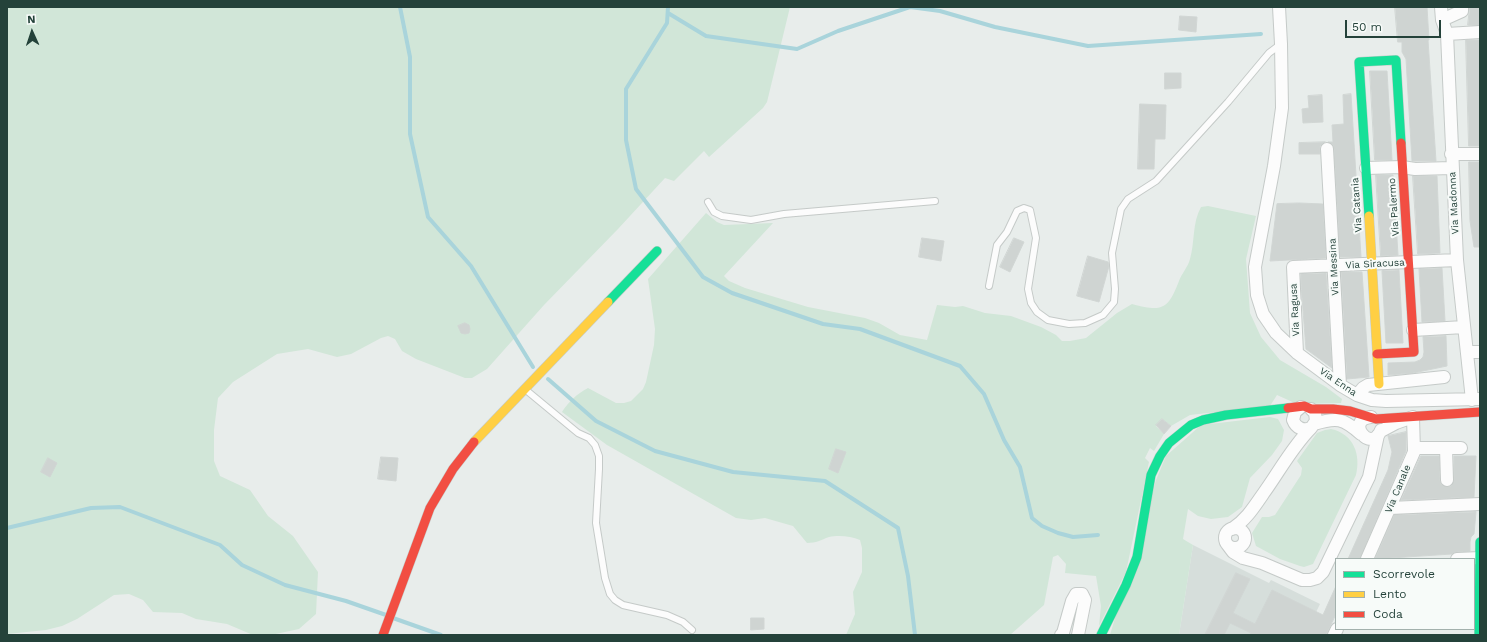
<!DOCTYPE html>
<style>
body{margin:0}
#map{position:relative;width:1487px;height:642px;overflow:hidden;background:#e8edeb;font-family:"Work Sans",sans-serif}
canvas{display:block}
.frame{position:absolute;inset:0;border:8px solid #24423a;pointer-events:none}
.legend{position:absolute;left:1335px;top:558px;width:140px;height:72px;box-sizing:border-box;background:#f7fbf9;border:1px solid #a3b1ad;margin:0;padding:5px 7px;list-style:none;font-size:12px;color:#24423a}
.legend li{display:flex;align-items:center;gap:8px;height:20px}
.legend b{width:20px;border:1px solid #a3b1ad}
.north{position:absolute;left:12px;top:12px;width:40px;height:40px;-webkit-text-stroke:3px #f7fbf9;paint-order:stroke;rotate:357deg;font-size:11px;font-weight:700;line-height:16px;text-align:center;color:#24423a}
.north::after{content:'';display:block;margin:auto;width:14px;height:18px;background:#24423a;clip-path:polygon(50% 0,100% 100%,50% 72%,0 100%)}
.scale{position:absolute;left:1345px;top:20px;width:96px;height:18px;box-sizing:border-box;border:2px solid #24423a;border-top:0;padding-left:5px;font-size:12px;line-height:14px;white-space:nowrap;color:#24423a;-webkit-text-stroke:3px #f7fbf9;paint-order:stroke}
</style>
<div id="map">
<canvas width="1487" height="642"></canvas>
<div class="frame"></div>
<ul class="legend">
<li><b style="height:5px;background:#16e098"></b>Scorrevole</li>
<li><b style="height:5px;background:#ffcf43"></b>Lento</li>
<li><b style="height:5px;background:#f24e42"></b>Coda</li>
</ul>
<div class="north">N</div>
<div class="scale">50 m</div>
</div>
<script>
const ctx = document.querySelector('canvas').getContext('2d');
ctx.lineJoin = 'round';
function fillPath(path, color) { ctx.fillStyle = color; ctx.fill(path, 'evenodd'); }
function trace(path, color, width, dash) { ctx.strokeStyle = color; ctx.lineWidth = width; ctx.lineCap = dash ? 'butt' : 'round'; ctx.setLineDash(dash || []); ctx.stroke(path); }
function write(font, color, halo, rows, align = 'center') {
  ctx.font = font + ' "Work Sans",sans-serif'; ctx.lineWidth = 4; ctx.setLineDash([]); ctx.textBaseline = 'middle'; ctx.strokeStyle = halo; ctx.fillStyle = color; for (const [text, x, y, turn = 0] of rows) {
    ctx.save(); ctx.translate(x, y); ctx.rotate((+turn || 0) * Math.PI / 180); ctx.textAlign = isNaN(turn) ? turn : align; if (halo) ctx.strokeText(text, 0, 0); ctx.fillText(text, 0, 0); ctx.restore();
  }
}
fillPath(new Path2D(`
 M1193,545L1269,583L1271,580L1320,604L1305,635H1179Z`), '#d6dedb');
fillPath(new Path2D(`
 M7,7H790L767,102L763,108L709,157L704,151L674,181L665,178L618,229L544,305L487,369L472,378H465L416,359L402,351L395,339L388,336L381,338L351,354L337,357L308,349L277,354L233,382L218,398L214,430V461L220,476L250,490L268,516L293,536L302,549L318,572L316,614L299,629L271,635H253L227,624L196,619L182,613L153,612L143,600L129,594L114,595L77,619L62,626L46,630L7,634Z
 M1208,206L1256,216L1246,259L1250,313L1261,337L1280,360L1326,387L1342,399L1341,403L1297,404L1277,395L1270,406L1190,415L1171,426L1162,419L1156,426L1164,434L1154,451L1150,448L1145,458L1149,462L1126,572L1099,626L1101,606L1096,576L1065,573L1066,564L1058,555L1053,557L1044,605L1010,635H846L855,614L853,592L862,572V548L860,540C851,536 838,535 829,537C821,540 816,543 807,543L793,526L765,518L751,520L736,518L607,445L562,412C569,401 577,394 588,388L616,403H624L631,401L643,389L646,382L654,345L655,329L648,279L706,213L717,222L724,225L773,223L724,276L729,281L745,288L808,307L865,318L879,323L900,335L927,340L937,305L955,307L963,306L985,313L1011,316L1041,327L1056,335L1062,341H1070L1086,338L1117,313L1132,304C1162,312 1168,310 1179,281C1182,273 1188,267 1190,259C1195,242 1192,223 1201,207Z
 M1270,417L1278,419L1284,430L1282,441L1272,455L1250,478L1242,507L1228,517L1211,519L1198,516L1188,509L1183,539L1193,545L1179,635H1110L1156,480L1166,456L1201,425Z
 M1331,429C1354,434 1361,455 1356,475L1313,564L1304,567L1300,566L1280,559L1256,546L1252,533L1262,517H1269L1275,515L1301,475L1302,468L1297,461L1317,433L1325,430Z`), '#d1e6d8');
trace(new Path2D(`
 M400,7L410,57V134L428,217L471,266L533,367
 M668,7L667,23L626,89V140L636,189L703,277L732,293L823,324L860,329L960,366L984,394L1004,440L1020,467L1032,518L1042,526L1058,533L1073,537L1098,535
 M910,7L940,11L995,27L1088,46L1261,34
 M668,13L706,36L797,49L838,31L910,7
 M548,379L596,421L655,451L733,472L825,481L898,528L908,576L915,635
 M7,528L91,508L120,507L220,545L242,565L285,585L346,601L386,615
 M393,618L441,635`), '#a9d4db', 4);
const building = new Path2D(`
 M1395,7H1427L1429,40H1428L1436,161H1412L1406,59L1402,52V42H1398Z
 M1470,7H1480V25H1468Z
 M1180,16L1197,17L1196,32L1179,30Z
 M1466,40H1480V146H1469Z
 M1370,71H1387L1392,160H1375Z
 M1165,73H1181V88L1165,89Z
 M1351,94L1361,257H1340L1334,149L1333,145L1328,142H1333L1332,125L1344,124L1343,95Z
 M1322,95L1323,122L1303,123L1302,109L1309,108L1308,96Z
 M1140,104L1166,105L1165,139H1155L1154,169H1138Z
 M1325,142L1320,146V154H1299V143Z
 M1469,162H1480V247H1474L1470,221Z
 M1376,175H1393L1398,255L1381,256Z
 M1413,176H1437L1440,253L1418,254Z
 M1299,203L1323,204L1326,258L1270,261L1277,204Z
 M922,238L944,241L941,261L919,257Z
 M1014,238L1024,242L1010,272L1000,267Z
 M1088,256L1108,262L1109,266L1099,302L1077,296Z
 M1442,268L1445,321L1422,322L1419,269Z
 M1399,270L1403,343H1386L1382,271Z
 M1341,272H1362L1369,377L1347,379Z
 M1326,273L1332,368L1306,349L1301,284V274Z
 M465,323L469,325L470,329L469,333L465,334L461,333L458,326Z
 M1446,336L1447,366L1413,373L1388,375V363L1415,362L1420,360L1423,357L1424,352L1423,337Z
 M1162,419L1171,426L1164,434L1156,425Z
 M1406,432V451L1360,559H1348L1388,470L1392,452L1388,436Z
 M836,449L846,452L838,473L829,469Z
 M1421,456H1439L1440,481L1441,484L1447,487L1451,486L1454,480V456H1476L1474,497L1401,500Z
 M381,457L398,458L396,481L378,479Z
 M48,458L57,463L50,477L41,472Z
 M1476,512L1474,534L1471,537L1470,542V551L1457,552L1452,554L1375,559L1394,515Z
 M1236,573L1250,579L1233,613L1255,624L1272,590L1323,615L1336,586V614L1326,635H1250L1251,633L1230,623L1224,635H1205Z
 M751,618H764V629L751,630Z`);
fillPath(building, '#cfd4d2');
trace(building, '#d1d6d4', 1);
const lane = new Path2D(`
 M708,202L714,212L722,216L751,220L784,214L935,201
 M989,286L997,245L1007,232L1017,211L1024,208L1030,210L1036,238L1028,289L1031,303L1037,312L1048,320L1069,324L1085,323L1103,315L1114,302L1115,289L1112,253L1121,209L1128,199L1156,181L1228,102L1269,53L1281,44
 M526,390L578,433L589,438L595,445L599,456V469L596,523L605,578L610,594L615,600L623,605L667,615L683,622L692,630`);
const street = new Path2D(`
 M1279,7L1281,44L1282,108L1274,166L1255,267L1257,295L1263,314L1276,333L1297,353L1340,385L1357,395L1372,400L1386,401L1480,399
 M1441,7L1442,20L1447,34L1457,260L1472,400
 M1442,20L1462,11V7
 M1447,34L1480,32
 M1327,149L1340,385
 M1451,154H1480
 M1366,168L1402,167L1415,169L1452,168
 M1413,330L1464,327
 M1467,352H1480
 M1297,353L1293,267L1457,260
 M1357,395L1363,388L1368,385L1444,377
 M1301,407L1295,412L1293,420C1296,428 1303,431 1311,428L1316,421L1315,413L1311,409
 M1371,417C1344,420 1371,455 1381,430
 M1314,424C1337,417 1343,418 1361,434
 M1414,448H1461
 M1446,448L1447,480
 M1390,508L1480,504
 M1225 538a10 10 0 1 1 20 0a10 10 0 1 1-20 0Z
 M1232,529C1246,520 1254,507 1263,494C1279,472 1292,447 1311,428
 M1227,544L1233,552L1243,558L1262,563L1302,580H1310L1317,578L1323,572L1369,477L1378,435
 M1367,559L1414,452L1413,417L1396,423L1381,431
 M1457,559L1480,558
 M1061,635L1063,633L1072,601L1076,594H1082L1085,600L1078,635
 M1334,635L1337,629`);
const fast = new Path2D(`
 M1369,216L1359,62L1396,60L1401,143
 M608,302L657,251
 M1101,635L1126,585L1137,557L1151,475L1160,456L1169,443L1191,425L1203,420L1226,415L1288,408
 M1479,635L1480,542`);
const slow = new Path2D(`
 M1369,216L1379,384
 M474,442L608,302`);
const jam = new Path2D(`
 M1377,354L1414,352L1401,143
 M1288,408L1304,406L1311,409H1333L1350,411L1376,419L1480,412
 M383,635L430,508L453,469L474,442`);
trace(lane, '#c5cac8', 8);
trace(street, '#c5cac8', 14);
trace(fast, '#c3cbc8', 10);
trace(slow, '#c3cbc8', 10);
trace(jam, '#c3cbc8', 10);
trace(lane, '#fcfcfc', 6);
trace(street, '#fcfcfc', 12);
trace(fast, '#16e098', 9);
trace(slow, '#ffcf43', 9);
trace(jam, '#f24e42', 9);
write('10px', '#24423a', '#f7fbf9', [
 ["Via Madonna",1454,203,-93],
 ["Via Catania",1357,205,-94],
 ["Via Palermo",1394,207,-94],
 ["Via Siracusa",1375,264,-3],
 ["Via Messina",1334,267,-93],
 ["Via Ragusa",1295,310,-93],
 ["Via Enna",1338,382,34],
 ["Via Canale",1398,489,-67]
]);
</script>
